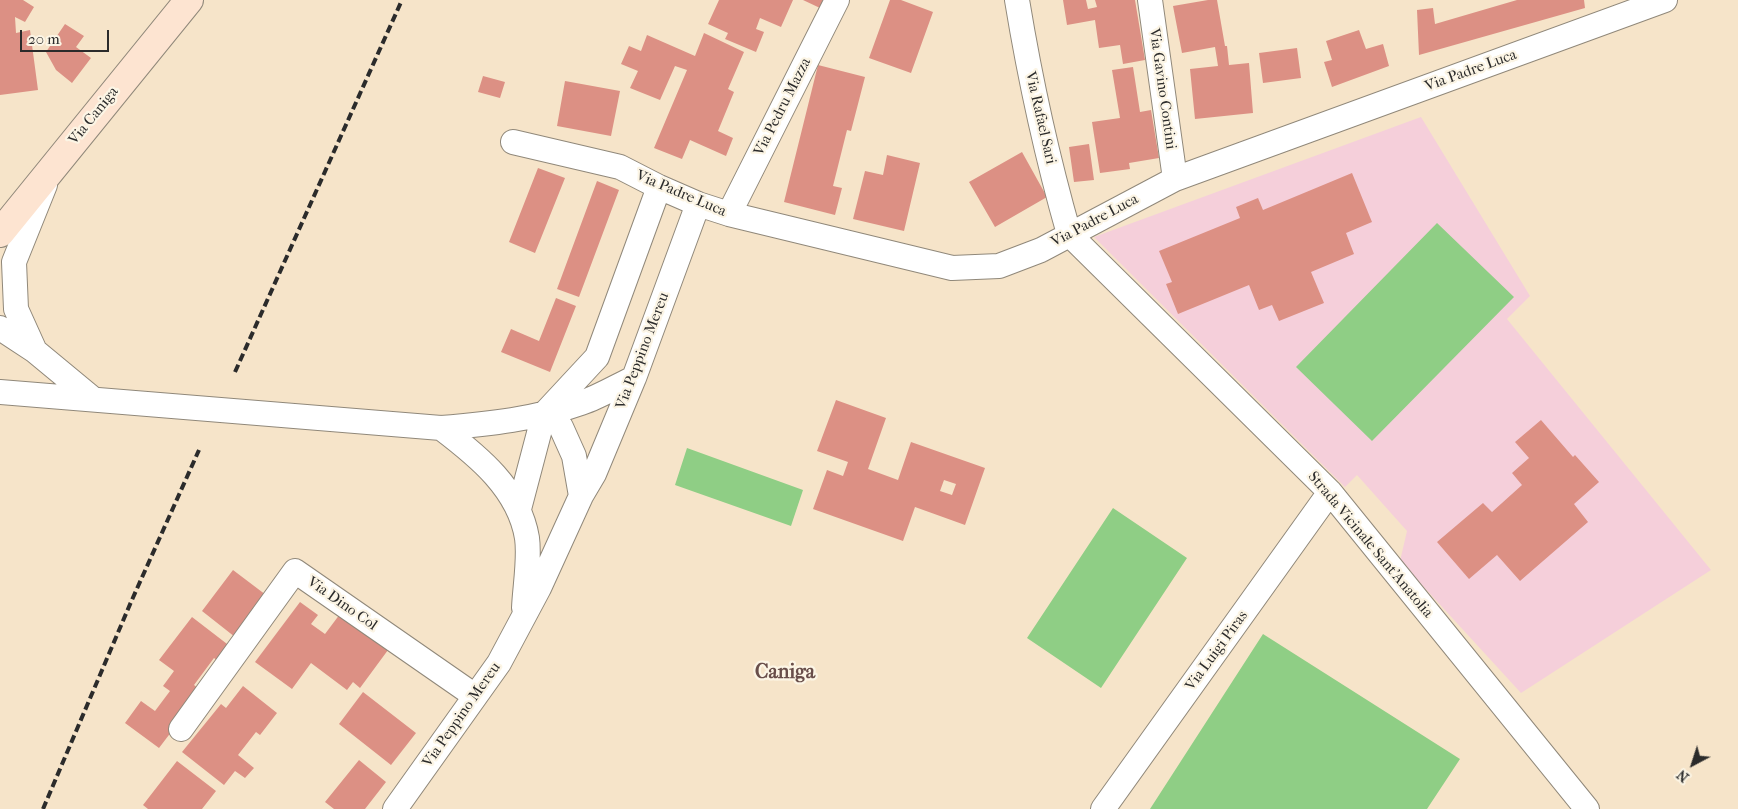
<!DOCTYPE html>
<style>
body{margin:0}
#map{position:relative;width:1738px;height:809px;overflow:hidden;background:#f6e4c9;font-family:"IM FELL French Canon",serif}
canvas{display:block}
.north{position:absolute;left:1668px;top:739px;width:50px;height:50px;-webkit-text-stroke:4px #fcf5e5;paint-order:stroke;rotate:220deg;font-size:14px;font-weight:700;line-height:20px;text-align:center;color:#2b2b2b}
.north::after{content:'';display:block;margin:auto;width:18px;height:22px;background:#2b2b2b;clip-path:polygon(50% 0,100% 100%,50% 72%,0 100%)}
.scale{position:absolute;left:20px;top:30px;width:89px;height:22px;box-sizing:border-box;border:2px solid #2b2b2b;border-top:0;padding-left:6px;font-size:15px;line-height:18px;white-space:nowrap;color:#2b2b2b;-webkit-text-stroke:4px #fcf5e5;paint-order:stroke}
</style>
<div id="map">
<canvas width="1738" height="809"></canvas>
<div class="north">N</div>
<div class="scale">20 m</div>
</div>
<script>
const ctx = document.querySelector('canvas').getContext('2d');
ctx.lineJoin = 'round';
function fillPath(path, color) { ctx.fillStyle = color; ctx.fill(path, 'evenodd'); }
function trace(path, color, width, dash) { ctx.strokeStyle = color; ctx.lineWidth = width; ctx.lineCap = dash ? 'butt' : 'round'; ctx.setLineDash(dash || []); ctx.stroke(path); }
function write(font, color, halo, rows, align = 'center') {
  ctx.font = font + ' "IM FELL French Canon",serif'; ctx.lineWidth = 4.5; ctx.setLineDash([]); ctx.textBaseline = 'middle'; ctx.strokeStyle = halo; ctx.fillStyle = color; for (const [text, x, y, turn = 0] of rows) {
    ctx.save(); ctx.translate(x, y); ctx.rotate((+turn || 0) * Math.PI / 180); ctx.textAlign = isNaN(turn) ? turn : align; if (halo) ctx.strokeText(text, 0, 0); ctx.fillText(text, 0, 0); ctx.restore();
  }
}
fillPath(new Path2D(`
 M1421,117L1530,296L1507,319L1711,570L1521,693L1400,561L1407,531L1357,475L1345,487L1094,237Z`), '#f5cfda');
fillPath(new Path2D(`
 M1437,223L1514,297L1372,441L1296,367Z
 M687,448L803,490L791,526L675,485Z
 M1113,508L1187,558L1101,688L1027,638Z
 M1263,634L1460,759L1427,809H1150Z`), '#8fce85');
fillPath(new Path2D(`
 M0,0H23L34,7L25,22L15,17L16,33L30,30L38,90L0,95Z
 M719,0H793L781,27L760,18L756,29L764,32L756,52L725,39L728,33L708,24Z
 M803,0H823L820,8Z
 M890,0H901L933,12L911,73L869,58Z
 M1063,0H1086L1088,9L1097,7L1095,0H1135L1145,60L1123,64L1120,45L1099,48L1095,20L1067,25Z
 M1208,0H1217L1225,46H1227L1229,65L1249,63L1253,113L1195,119L1190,69L1218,66L1215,47L1182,53L1173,6Z
 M1517,0H1584L1585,8L1419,55L1417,10L1433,8L1435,24Z
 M65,24L84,36L76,47L91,58L72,83L56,70L46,52Z
 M1359,30L1366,49L1383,44L1389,66L1332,87L1324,62L1332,60L1326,41Z
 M704,33L744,52L728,89L734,92L718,131L733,138L726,156L690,140L682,159L654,148L687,70L675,66L660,100L630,88L638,71L621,64L629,46L641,51L647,35L695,56Z
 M1297,48L1301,78L1263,83L1259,53Z
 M818,65L865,77L851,131L847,130L833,186L842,188L835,215L784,202Z
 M1133,67L1140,112L1151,110L1159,158L1129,163L1130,169L1100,173L1092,122L1120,118L1112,70Z
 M483,76L505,82L500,98L478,92Z
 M565,81L620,91L611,136L557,126Z
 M1089,144L1094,180L1074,182L1069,147Z
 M1022,152L1047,197L995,227L969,182Z
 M887,155L920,163L904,231L853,219L865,171L883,175Z
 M538,168L565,178L535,253L509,242Z
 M1352,173L1372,222L1346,233L1354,254L1311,272L1324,303L1279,321L1272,305L1259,310L1249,285L1178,314L1166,284L1172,282L1159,251L1240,218L1236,207L1258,198L1263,210Z
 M597,181L619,190L579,297L557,289Z
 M556,298L576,306L550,372L501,352L511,329L539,341Z
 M836,400L886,418L868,469L898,480L911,442L985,468L965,525L915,507L903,541L813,509L827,470L843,476L848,462L817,451ZM944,480L956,484L952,495L940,491Z
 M1541,420L1573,457L1575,455L1599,482L1574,504L1588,522L1520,581L1497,555L1469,579L1437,542L1483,503L1492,512L1522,485L1512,473L1529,458L1515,442Z
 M233,570L266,595L235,637L202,611Z
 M300,602L318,615L311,624L325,634L340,614L388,650L360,688L353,682L347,690L311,663L292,689L255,662Z
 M192,617L231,647L219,662L214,658L194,685L199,689L191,706L159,748L125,723L141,701L155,711L170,691L163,686L174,671L159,660Z
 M243,686L277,713L260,735L256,732L238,755L254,768L245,778L235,771L224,785L182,752L221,704L226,708Z
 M363,692L416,733L391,765L339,724Z
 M359,760L386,782L365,809H334L325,802Z
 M177,761L216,791L202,809H148L143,805Z`), '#dc9084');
const street = new Path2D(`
 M1017,0C1030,79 1047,157 1069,234L1330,492L1587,809
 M1150,0L1175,179
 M513,142L620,167L659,187L698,204L729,214L952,268L999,266L1041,250L1175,179L1665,0
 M729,214L837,0
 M0,328L35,351L93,399
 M35,351L16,309L14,262L45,185
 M0,392L441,428C489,424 536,419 581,403C599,397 617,386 634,378
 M544,414L561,427L574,456L581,496
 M441,428C478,456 519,489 527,538C530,559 525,586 524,608
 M519,509L544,414L597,357L659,187
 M181,729L295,571L475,696
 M395,809L499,663L539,588L581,496L594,474L634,378L698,204
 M1103,809L1330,492`);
const secondary = new Path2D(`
 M0,233L189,0`);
trace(street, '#90887a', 26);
trace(secondary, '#90887a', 30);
trace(street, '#fff', 24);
trace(secondary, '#fde4d1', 28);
trace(new Path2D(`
 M235,372L402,0
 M43,809L131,602L199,450`), '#2b2b2b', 4, [8, 4]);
write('15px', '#2b2b2b', '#fcf5e5', [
 ["Via Padre Luca",1471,71,-20],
 ["Via Gavino Contini",1162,89,82],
 ["Via Pedru Mazza",783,107,-63],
 ["Via Caniga",94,116,-51],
 ["Via Rafael Sari",1040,118,77],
 ["Via Padre Luca",681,194,23],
 ["Via Padre Luca",1095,221,-28],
 ["Via Peppino Mereu",643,351,-69],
 ["Strada Vicinale Sant'Anatolia",1370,545,50],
 ["Via Dino Col",342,604,35],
 ["Via Luigi Piras",1217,651,-54],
 ["Via Peppino Mereu",462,715,-55]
]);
write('bold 20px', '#694e4a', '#fcf5e5', [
 ["Caniga",785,673]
]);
</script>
